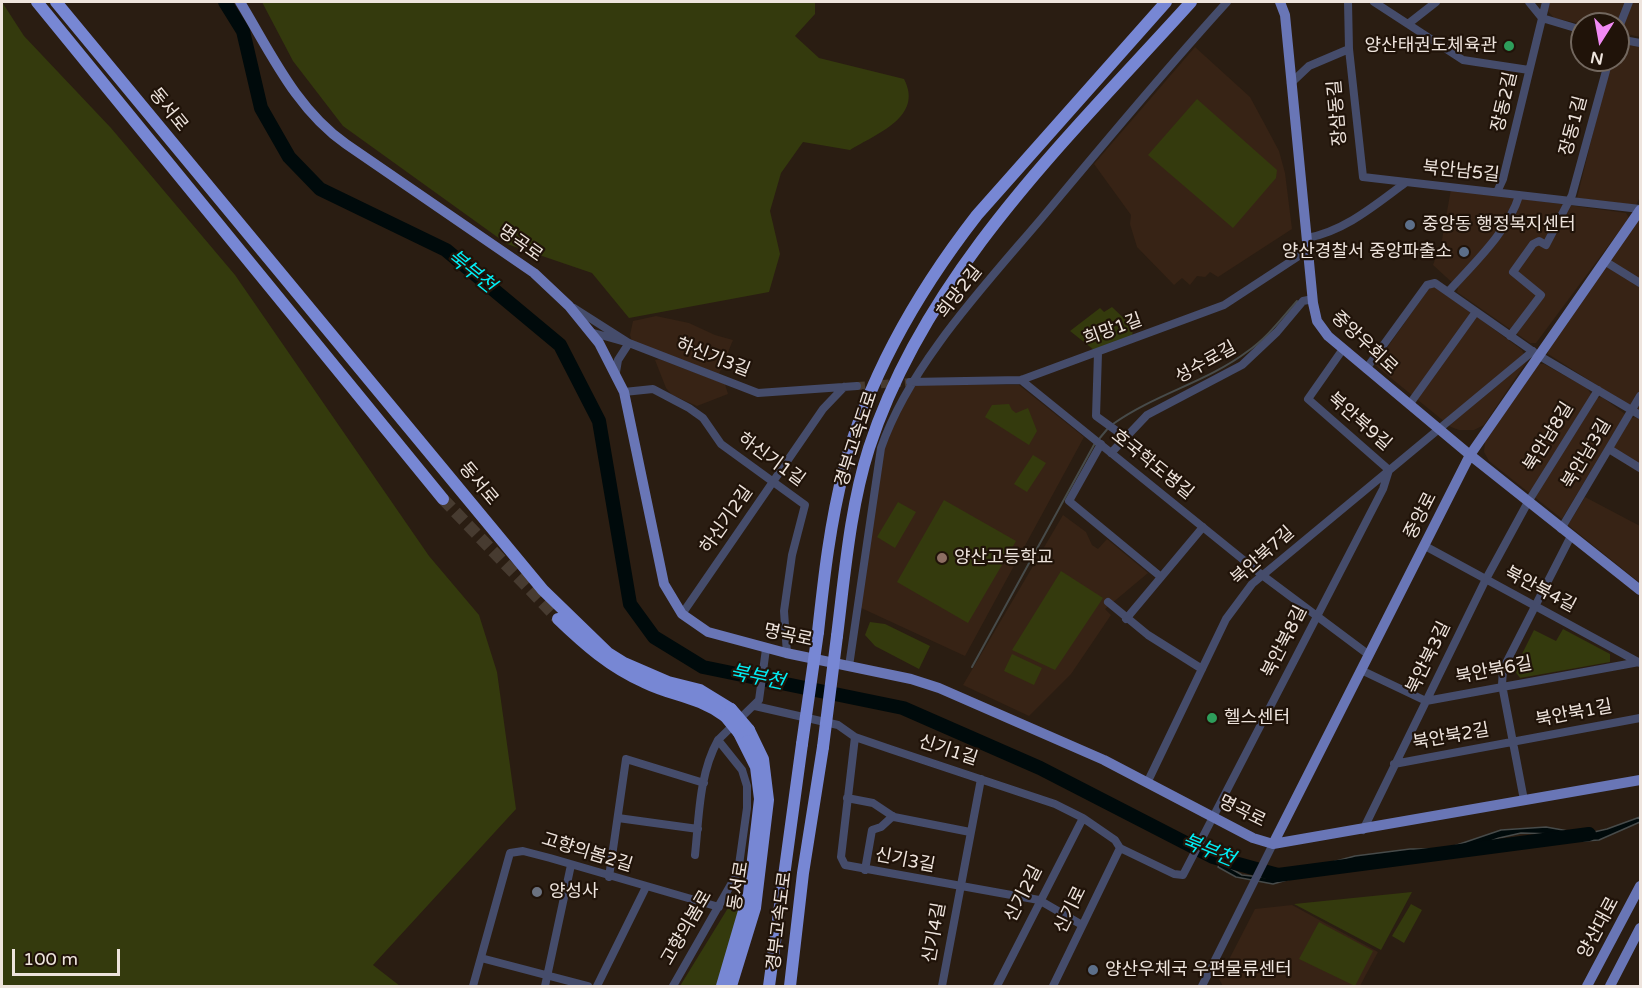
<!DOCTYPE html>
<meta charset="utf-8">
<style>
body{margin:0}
#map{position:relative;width:1642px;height:988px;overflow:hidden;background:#2a1d12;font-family:"Varela Round",sans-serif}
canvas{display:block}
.frame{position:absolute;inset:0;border:3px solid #eee4dd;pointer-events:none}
.north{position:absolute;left:1570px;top:12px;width:60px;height:60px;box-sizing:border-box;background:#201309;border:2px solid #72675e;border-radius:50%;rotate:191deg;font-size:16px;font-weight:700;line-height:24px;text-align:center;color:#eee4dd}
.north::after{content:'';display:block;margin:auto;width:21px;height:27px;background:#f18af4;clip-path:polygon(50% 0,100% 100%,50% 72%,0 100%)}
.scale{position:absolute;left:12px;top:949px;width:108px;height:27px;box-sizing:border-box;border:3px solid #eee4dd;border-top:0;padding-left:8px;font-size:18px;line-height:21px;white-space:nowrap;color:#eee4dd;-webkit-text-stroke:4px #201309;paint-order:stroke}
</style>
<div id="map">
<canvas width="1642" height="988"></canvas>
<div class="frame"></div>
<div class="north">N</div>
<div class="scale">100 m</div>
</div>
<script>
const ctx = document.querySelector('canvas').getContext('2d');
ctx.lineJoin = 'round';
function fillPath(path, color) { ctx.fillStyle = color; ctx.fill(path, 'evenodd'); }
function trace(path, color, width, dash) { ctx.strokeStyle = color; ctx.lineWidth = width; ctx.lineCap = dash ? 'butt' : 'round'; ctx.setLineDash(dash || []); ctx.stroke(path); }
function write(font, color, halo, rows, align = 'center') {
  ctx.font = font + ' "Varela Round","Noto Sans KR",sans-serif'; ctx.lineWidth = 4.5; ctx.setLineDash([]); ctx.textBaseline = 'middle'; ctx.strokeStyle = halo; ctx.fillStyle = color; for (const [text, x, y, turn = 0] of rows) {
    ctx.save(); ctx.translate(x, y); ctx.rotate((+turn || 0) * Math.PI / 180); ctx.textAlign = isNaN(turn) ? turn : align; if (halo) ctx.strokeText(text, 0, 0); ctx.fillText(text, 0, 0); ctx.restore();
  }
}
fillPath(new Path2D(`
 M1549,2H1640V37L1618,32V24H1582L1554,18L1547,10Z
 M1618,43L1640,47V197L1636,205L1577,198L1611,60H1618Z
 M1195,47L1250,97L1263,121L1279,151L1285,173L1292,229L1218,277L1210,272L1205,277L1197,276L1190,285L1182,278L1174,285L1137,247L1130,224L1131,215L1094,164Z
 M1451,189L1626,213L1629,218L1536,343H1530L1457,292L1458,288L1433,265L1442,240Z
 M1640,217V413L1634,404L1628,405L1548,354V349Z
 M1434,285L1522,350L1527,361L1484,425L1474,430H1459L1451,427L1375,365L1429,288Z
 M656,316L689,323L715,335L733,340L719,374L632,341L630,335L633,321Z
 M659,359L725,384L728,394L697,406L672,395L666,388L655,360Z
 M1539,364H1544L1587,388L1594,398L1602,397L1625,414L1562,519L1489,461L1484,452L1485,441Z
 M909,384L1019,385L1084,437L965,656L859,607L882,452Z
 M1635,417L1640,420V473L1609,454L1631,418Z
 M1585,497L1640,526V583L1568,525Z
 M1063,515L1086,532L1092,545L1098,549L1107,539L1148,573L1105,609L1111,615L1071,674L1029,716L963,685Z
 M1292,905L1378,952L1360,986H1223L1219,979L1255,909Z`), '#372315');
fillPath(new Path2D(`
 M2,2L24,36L111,128L235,275L429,556L479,615L497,672L516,809L373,965L400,986H2Z
 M262,2H815V14L795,36L819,58L904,79C924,117 876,134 850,150L803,142L781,173L770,211L780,254L769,292L629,318L592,273L507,244L343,126L293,61Z
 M1197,99L1277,170L1276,178L1233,228L1148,155Z
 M1112,307L1133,327L1132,338L1094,350L1070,331L1100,308L1104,312Z
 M1009,404L1012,410L1016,413L1028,408L1037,431L1029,445L985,417L992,405Z
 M1033,455L1046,463L1027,492L1014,484Z
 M944,500L1016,541L968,623L897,582Z
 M898,502L916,512L895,548L877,537Z
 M1061,571L1103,598L1055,670L1012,650Z
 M870,622L885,624L930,646L919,669L875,646L865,635Z
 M1563,629L1610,654V662L1520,678L1514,670L1534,630L1556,641Z
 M1012,654L1042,668L1034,685L1004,671Z
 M1412,892L1381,950L1294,904Z
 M736,895C744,923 726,960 716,986H680Z
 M1411,904L1422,910L1404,943L1392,936Z
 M1319,922L1373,951L1355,986L1299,959Z`), '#343a0d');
const water = new Path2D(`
 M1640,817V822L1599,840L1584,841L1555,834L1521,833L1499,838L1463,851L1346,863L1273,884L1236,877L1218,867L1220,862L1242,875L1279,879L1293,878L1310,868L1355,856L1410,849H1445L1501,830L1546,827L1585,834L1607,829Z`);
fillPath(water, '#000a0b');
trace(water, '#474b4a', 1.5);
trace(new Path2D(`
 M1113,424C1155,394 1207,382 1248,351C1267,338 1281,319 1297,301
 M1099,439L1109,427
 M972,667L1095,443`), '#474b4a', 2);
trace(new Path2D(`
 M225,2L243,31L261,108L289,157L320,189L446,250L560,345L599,421L630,604L654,637L703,667L903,708L1040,768L1213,857L1278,875L1589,834`), '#000a0b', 14);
trace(new Path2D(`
 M857,386L910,382`), '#473b30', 8, [8, 4]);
trace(new Path2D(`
 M443,499L558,619`), '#473b30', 12, [12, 6]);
trace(new Path2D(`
 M1348,2L1349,49L1363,177L1640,209
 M1374,2L1463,60L1529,70
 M1529,2L1542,18L1582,30
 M1408,24L1436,2
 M1618,30L1629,2
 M1618,39L1640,43
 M1291,83L1309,66L1349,49
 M1497,192L1503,179L1546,2
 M1307,238C1345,231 1375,205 1405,183
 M1606,262L1640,283
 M1448,292C1472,265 1508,232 1519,196
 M574,308L629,343L758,393L857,386
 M590,332L629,343L618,360L616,372
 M1510,336L1541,295L1513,272L1533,244L1539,241L1546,245L1572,195L1609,60
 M1098,353L1096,416L1125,437
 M1366,369L1427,285L1435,283L1538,355L1640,415
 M1021,380L1262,575L1369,655
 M910,382L1021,380L1224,305L1308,250
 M624,392L653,389L689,408L703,418L721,444L805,505L792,555L784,611L787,654
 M1409,405L1475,313
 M1101,444L1069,501L1161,577
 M1609,449L1640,468
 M1111,453L1147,415L1242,365L1277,332L1303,301L1313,299
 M1561,529L1640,396
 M1425,546L1640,663
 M1108,602L1148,635L1202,669
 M682,614L823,409L844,387
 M1126,619L1203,527
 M849,666L881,448C909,366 985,285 1041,219C1102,146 1163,72 1227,2
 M1361,670L1426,701L1639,662
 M755,706L838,725L855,737L890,749L1055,804L1083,818L1115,840L1120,848
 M855,737L841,857L845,865L1039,900L1082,925
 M1394,764L1640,718
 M1148,781L1226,619L1252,584L1281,560L1533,351
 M847,798L873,803L894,817L970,832
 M1524,800L1502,685L1503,669L1571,536
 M618,818L698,829
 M1363,830L1486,579L1528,502L1598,390
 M1120,848L1174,874L1183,875L1383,489L1389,470L1308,399L1343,349
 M695,855C699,817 699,774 718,740
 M865,870L872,830L881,827L893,816
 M609,877L626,759L704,783
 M481,958L588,986
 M473,986L510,853L523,851L550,858L719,907
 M545,986L571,865
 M597,986L646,887
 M673,986L738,872L747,808V786L742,770L718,740L759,700L766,649
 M942,986L981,779
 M997,986L1083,818
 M1053,986L1120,848
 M1202,986L1273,844`), '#454c6b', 8);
trace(new Path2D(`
 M240,2C271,53 296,109 346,144L534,273L569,306L599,343L624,392L664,584L682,614L708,632L786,653L911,679L939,688L1104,760L1253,838L1273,844L1640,780
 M1280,2L1285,15L1313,303L1317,321L1328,336L1470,455L1640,590
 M1273,844L1470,455L1640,210
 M1587,986L1640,886
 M1610,986L1640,928`), '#6976b6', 10);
trace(new Path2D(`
 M37,2L443,499
 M56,2L543,590L608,653L624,663L668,682L700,690L731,709
 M558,619C584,644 610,667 644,682C675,697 695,695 725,716
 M818,632C824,577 830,523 844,469C869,375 918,291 977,215L1166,2
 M837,636C845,572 850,508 869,448C926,272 1070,136 1191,2
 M722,986L749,894L760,799L756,767L739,733
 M731,986L755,908L768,800L763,759L749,730
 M769,986L802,744
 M790,986L803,873L823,747`), '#7787d4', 12);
trace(new Path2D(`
 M731,709L749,730
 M725,716L739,733
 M802,744L818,632
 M823,747L837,636`), '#7787d4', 12);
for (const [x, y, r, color] of [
 [1509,46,6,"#2e9e5b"],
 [1410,225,6,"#5c6f8a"],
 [1464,252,6,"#5c6f8a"],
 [942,558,6,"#8d6e63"],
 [1212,718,6,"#2e9e5b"],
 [537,892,6,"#6b7280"],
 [1093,970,6,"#5c6f8a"]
]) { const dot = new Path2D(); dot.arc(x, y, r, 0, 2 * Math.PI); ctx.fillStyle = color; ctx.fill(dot); trace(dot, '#201309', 2); }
write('18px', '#eee4dd', '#201309', [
 ["양산태권도체육관",1497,46,"right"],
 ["중앙동 행정복지센터",1422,225],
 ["양산경찰서 중앙파출소",1452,252,"right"],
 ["양산고등학교",954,558],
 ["헬스센터",1224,718],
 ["양성사",549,892],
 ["양산우체국 우편물류센터",1105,970]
], 'left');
write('18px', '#eee4dd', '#201309', [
 ["장동2길",1505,102,-77],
 ["동서로",168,110,51],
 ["장삼동길",1338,113,-95],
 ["장동1길",1574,126,-75],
 ["북안남5길",1461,172,6],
 ["명곡로",520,244,35],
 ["희망2길",960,292,-52],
 ["희망1길",1113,330,-20],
 ["중앙우회로",1364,343,43],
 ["하신기3길",713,358,21],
 ["성수로길",1206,363,-29],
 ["북안북9길",1359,422,41],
 ["북안남8길",1549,437,-58],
 ["경부고속도로",857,439,-72],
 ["북안남3길",1587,454,-59],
 ["하신기1길",771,460,36],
 ["호국학도병길",1152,465,39],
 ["동서로",478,484,50],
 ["중앙로",1421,516,-63],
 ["하신기2길",727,520,-55],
 ["북안북7길",1263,556,-42],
 ["북안북4길",1540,590,28],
 ["명곡로",788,636,12],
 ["북안북8길",1285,642,-63],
 ["북안북3길",1429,658,-64],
 ["북안북6길",1494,671,-11],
 ["북안북1길",1574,714,-11],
 ["북안북2길",1451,737,-10],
 ["신기1길",948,751,18],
 ["명곡로",1242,812,26],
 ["고향의봄2길",587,853,17],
 ["신기3길",905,861,11],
 ["동서로",739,886,-81],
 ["신기2길",1024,894,-63],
 ["신기로",1071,910,-64],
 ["경부고속도로",780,921,-83],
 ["고향의봄로",687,928,-60],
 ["양산대로",1599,928,-62],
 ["신기4길",935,933,-80]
]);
write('italic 20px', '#00eef5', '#201309', [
 ["북부천",471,272,39],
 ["북부천",757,678,12],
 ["북부천",1208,851,22]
]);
</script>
